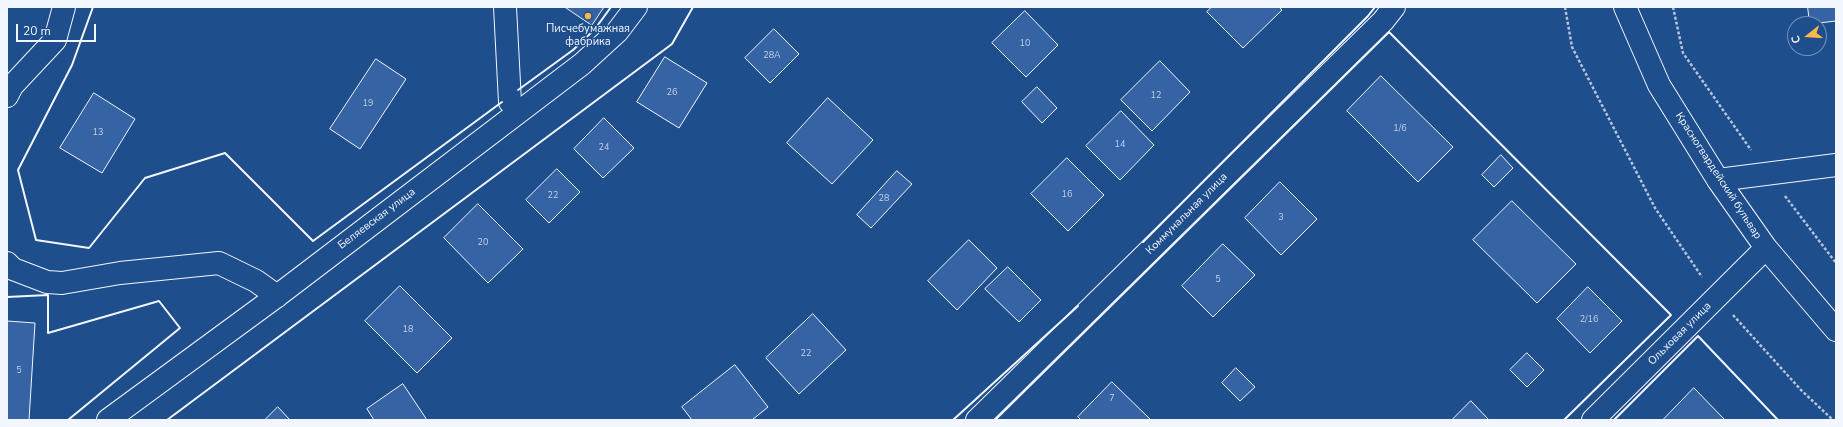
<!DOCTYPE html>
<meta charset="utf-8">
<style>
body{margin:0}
#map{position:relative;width:1843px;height:427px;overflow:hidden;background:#1f4e8c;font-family:"Nunito Sans",sans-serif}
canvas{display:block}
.frame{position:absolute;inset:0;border:8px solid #f2f6ff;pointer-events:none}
.north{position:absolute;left:1787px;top:16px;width:40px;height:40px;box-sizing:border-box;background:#1f4e8c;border:1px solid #7391ba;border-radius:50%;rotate:253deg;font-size:11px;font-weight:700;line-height:16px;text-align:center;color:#f2f6ff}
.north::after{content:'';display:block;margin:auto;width:14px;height:18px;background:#ffb74d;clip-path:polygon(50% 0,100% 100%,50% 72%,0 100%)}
.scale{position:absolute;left:16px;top:24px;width:80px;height:18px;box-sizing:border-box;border:2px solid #f2f6ff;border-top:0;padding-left:5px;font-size:12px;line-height:14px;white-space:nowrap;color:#f2f6ff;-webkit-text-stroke:3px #1f4e8c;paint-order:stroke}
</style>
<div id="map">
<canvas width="1843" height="427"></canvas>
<div class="frame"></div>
<div class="north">С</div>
<div class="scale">20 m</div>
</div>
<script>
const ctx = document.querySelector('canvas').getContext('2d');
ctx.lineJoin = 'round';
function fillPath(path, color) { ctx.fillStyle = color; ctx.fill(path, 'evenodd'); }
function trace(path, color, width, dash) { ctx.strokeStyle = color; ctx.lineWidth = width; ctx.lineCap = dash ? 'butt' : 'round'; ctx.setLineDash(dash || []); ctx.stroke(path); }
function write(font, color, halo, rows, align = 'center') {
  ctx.font = font + ' "Nunito Sans",sans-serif'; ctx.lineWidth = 3; ctx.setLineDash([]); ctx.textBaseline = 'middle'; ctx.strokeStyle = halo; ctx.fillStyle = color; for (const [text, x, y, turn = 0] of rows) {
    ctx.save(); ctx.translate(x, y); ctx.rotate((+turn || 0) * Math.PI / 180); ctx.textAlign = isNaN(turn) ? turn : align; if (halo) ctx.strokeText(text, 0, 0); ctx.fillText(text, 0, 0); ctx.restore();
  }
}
const building = new Path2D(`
 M565,7H604L592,25Z
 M1212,7H1279L1282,10L1243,48L1207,12Z
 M1808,7H1836V21L1810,24Z
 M1025,11L1058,45L1026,77L992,43Z
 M774,29L799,54L770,83L745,58Z
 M665,57L707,83L679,128L637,102Z
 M376,59L406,79L360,149L330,129Z
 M1160,61L1190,92L1152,131L1121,100Z
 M1381,76L1453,147L1418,182L1347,111Z
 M1037,87L1057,108L1042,123L1022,102Z
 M94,93L135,119L102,173L60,148Z
 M828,98L873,140L832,184L787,143Z
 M1121,111L1154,145L1120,180L1086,146Z
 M604,118L634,148L603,178L574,149Z
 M1501,155L1513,168L1494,187L1482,175Z
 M1067,158L1104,195L1068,231L1031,194Z
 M557,169L580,192L549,223L526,200Z
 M897,171L912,184L871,228L857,215Z
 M1280,182L1317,219L1281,255L1245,218Z
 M1512,201L1576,264L1537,303L1473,240Z
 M478,204L523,249L488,283L444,238Z
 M969,240L997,268L957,310L928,281Z
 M1223,244L1255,275L1213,317L1182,286Z
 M1008,267L1041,300L1019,322L985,289Z
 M400,286L452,338L417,373L365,321Z
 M1588,287L1622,321L1590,353L1557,319Z
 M813,314L846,350L799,394L766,358Z
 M7,321L35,323L29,420H7Z
 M1527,353L1544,370L1527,387L1510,370Z
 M735,365L768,407L752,420H692L682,407Z
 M1236,368L1255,387L1240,401L1222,383Z
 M1112,382L1151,420H1081L1078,417Z
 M403,384L427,420H374L367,409Z
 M1694,388L1725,420H1663Z
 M1471,401L1489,420H1452Z
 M278,407L290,420H265Z`);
fillPath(building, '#3563a3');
trace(building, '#f2f6ff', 1);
const minor = new Path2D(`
 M505,7L510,102
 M1625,7L1659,85L1718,180L1766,248L1836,330
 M7,96L12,86L55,40L64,7
 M1718,180L1836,165
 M7,263L13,269L47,282L62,283L120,273L219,263L256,281L277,296
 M977,420L1383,21L1394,7
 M1593,420L1766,248`);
const major = new Path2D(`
 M108,420L277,296L582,64L617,32L636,7`);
trace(minor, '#f2f6ff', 24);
trace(major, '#f2f6ff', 24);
trace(new Path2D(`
 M1565,7L1572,47L1655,208L1702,277
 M1673,7L1683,53L1751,150
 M1785,196L1836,263
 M1733,315L1801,390L1833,420`), '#b3c4dc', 2.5, [3, 2]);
trace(minor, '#1f4e8c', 22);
trace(major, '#1f4e8c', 22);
trace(new Path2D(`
 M93,7L72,65L18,170L36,240L89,248L145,178L225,153L313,241L502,102
 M518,90L573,50L595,29L611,7
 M1143,242L1368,16L1375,7
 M7,297L48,295V333L159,301L180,328L68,420
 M167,420L672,44L693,7
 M953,420L1078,306
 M995,420L1389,32L1671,315L1564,420
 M1614,420L1698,336L1778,420`), '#f2f6ff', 2);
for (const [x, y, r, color] of [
 [588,16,4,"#ffb74d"]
]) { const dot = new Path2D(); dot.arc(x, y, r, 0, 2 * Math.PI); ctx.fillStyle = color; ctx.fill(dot); trace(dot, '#1f4e8c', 1.5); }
write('9px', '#c3d1e8', null, [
 ["10",1025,44],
 ["28А",772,56],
 ["26",672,93],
 ["12",1156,96],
 ["19",368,104],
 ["1/6",1400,129],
 ["13",98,133],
 ["14",1120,145],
 ["24",604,148],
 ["16",1067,195],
 ["22",553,196],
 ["28",884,199],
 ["3",1281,218],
 ["20",483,243],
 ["5",1218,280],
 ["2/16",1589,320],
 ["18",408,330],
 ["22",806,354],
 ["5",19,371],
 ["7",1112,399]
]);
write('11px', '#f2f6ff', '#1f4e8c', [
 ["Писчебумажная",588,29],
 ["фабрика",588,42]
]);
write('11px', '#f2f6ff', '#1f4e8c', [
 ["Красногвардейский бульвар",1718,176,57],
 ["Коммунальная улица",1187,214,-45],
 ["Беляевская улица",377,219,-37],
 ["Ольховая улица",1680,334,-45]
]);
</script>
